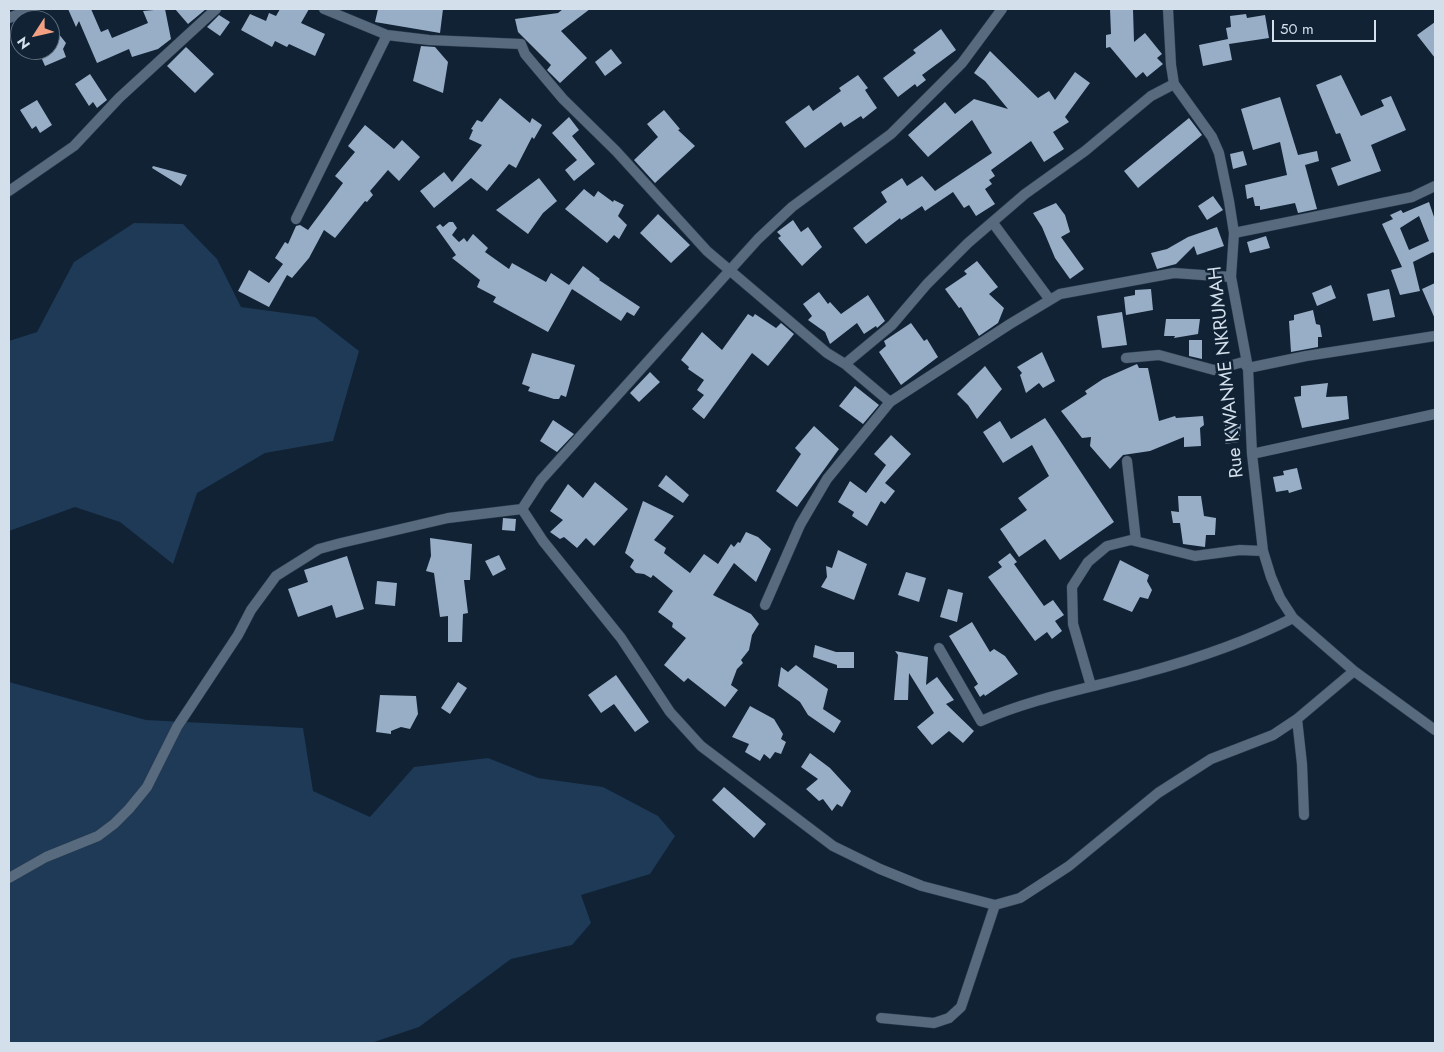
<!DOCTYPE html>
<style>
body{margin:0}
#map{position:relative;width:1444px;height:1052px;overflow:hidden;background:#102234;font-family:Jost,sans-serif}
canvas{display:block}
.frame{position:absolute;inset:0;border:10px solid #d4dfec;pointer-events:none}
.north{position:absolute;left:10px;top:10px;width:50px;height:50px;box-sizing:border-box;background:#102234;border:1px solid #5e6e7e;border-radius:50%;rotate:235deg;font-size:14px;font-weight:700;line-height:20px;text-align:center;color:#d4dfec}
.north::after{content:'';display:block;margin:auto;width:18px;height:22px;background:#f3a082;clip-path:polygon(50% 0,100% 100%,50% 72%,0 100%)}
.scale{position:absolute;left:1272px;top:20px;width:104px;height:22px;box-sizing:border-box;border:2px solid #d4dfec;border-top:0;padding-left:6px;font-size:15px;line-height:18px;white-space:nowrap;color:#d4dfec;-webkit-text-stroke:4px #102234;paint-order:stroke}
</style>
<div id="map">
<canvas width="1444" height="1052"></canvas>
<div class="frame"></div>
<div class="north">N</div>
<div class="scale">50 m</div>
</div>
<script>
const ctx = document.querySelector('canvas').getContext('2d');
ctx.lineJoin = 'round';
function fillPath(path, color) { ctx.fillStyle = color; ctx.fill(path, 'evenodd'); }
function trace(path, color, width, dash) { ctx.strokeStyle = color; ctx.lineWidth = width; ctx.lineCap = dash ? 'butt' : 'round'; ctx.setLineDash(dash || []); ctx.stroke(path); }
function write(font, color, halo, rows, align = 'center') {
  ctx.font = font + ' Jost,sans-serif'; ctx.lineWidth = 5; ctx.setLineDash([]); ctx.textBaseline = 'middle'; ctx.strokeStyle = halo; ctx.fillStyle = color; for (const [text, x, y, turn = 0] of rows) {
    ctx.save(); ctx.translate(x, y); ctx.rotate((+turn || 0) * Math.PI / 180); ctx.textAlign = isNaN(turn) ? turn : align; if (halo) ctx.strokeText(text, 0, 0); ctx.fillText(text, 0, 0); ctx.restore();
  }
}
fillPath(new Path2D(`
 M134,223L183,224L217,259L241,307L315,317L359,351L333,441L265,453L197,493L173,564L120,522L75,507L9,531V341L37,332L74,262Z
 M9,682L146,720L303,728L313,791L370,817L414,767L488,758L538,778L603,787L658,816L675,836L650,874L581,895L591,923L572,945L511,959L419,1027L371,1043H9Z`), '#1e3a56');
fillPath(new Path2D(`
 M68,9H91L101,32L108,29L112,38L148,23L143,11L165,9L171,39L158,49L132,57L129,49L97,63L79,21L76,27Z
 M175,9H206L188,24Z
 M280,9H309L301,23L325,34L315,56L289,44L287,47L275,41L272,47L241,30L250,14L266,21L269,13L276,16Z
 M378,9H443L440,33L375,22Z
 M563,9H590L561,31L587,58L560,83L547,70L551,65L518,32L515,19L558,13Z
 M1110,9H1133L1134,42L1145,33L1162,54L1157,58L1163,64L1147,77L1143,72L1136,78L1110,47L1106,48V35L1111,34Z
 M1246,14L1247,18L1265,15L1269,38L1229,44L1232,60L1203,66L1199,45L1228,39L1226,28L1231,27L1230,16Z
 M219,15L230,22L220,36L207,27Z
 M1435,22V58L1417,35Z
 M50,23L66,43L63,49L66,57L45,66L38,50H50Z
 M941,29L956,50L922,75L926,80L917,87L915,84L898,97L883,78L916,53L913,50Z
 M421,46L435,47L448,62L443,93L413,81Z
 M186,47L214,74L195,93L167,66Z
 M611,49L622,63L605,76L595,62Z
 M990,51L1038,98L1049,91L1055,100L1075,72L1090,83L1065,117L1069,122L1053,132L1064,149L1044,162L1031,141L991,170L995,176L989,180L992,184L985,189L995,204L976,216L969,205L964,208L953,192L925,211L922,206L901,220L900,218L866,244L853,228L887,202L881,192L902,178L907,186L922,176L935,191L992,153L972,120L928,157L908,135L945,102L955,114L974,99L1008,109L985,81L974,73Z
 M90,74L107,100L97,108L93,102L89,106L75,84Z
 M858,75L868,88L865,90L877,108L863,119L861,116L844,127L841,122L805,148L785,122L809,105L813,111L841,91L839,88Z
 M1341,75L1361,116L1384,106L1381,100L1391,96L1406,130L1371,145L1381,171L1338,186L1331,168L1351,161L1340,133L1336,134L1316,85Z
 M1280,97L1298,155L1317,151L1319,161L1305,165L1317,209L1298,213L1295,203L1260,210V206H1255L1253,197L1247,199L1245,185L1287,175L1280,142L1253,150L1241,109Z
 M500,98L530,123L532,118L542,125L534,139L532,137L516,168L509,164L487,191L471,178L434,208L420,191L444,172L452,182L482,145L469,139L473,130L471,129L477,120L482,122Z
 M37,100L52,125L40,133L36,126L32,129L20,110Z
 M664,110L680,129L678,130L695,146L655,183L634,160L658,137L647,124Z
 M569,117L579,130L572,136L595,164L574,181L565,170L577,160L552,133Z
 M1189,118L1202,135L1138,188L1124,171Z
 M365,125L394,149L402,140L420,157L399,181L388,170L370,191L373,195L367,202L365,201L335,238L324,230L309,258L292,278L287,275L269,307L238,291L249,270L269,283L283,264L275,258L285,242L288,244L296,226L300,225L308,230L343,183L335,176L355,152L348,146Z
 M1243,151L1247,165L1233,169L1230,154Z
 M153,166L187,175L181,186L152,168Z
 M539,178L557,201L543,213L528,234L496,210Z
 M584,189L594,197L598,191L613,202L614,200L624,205L618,216L627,225L619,239L614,235L607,243L565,209Z
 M1213,196L1223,210L1207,220L1198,206Z
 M1429,202L1435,220V255L1433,252L1413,262L1420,291L1400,295L1391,270L1402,267L1382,224L1393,219L1390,215L1401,210L1403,213ZM1419,216L1429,241L1409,250L1400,228Z
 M1056,203L1065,215L1070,232L1061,237L1084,269L1070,279L1055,258L1042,227L1033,213Z
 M658,214L690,245L671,263L640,233Z
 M793,220L801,232L808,227L822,247L802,266L778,238L781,236L777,232Z
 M449,222H453L457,228L452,235L459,242L464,238L467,242L473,234L488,248L485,252L509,269L512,263L546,282L551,273L569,285L583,266L600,279L599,280L640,307L634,316L627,312L621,321L572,289L548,332L493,302L496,297L477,287L480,280L452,258L456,255L436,227L440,224L443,227Z
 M1217,227L1224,246L1197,255L1194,246L1176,264L1157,269L1151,253L1167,249L1188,237Z
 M1266,236L1270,248L1250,253L1247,242Z
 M977,261L998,287L989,294L1004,308L998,323L979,336L961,307L959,308L945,289L967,274L964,271Z
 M1435,283V319L1422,289Z
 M1331,285L1336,298L1317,306L1312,293Z
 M1151,289L1153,310L1126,315L1124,297L1135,295V290Z
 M1389,289L1395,317L1373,321L1367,294Z
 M819,292L828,304L830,302L841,314L868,295L885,321L877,328L876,326L864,334L857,323L830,344L825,332L808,320L812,316L803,304Z
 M1313,310L1316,324L1320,325L1322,337H1318V347L1291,352L1289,321L1294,320V315Z
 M1122,312L1127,345L1102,348L1097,316Z
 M748,314L753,317L755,314L776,328L781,323L794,334L768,366L752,353L704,419L692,409L704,395L697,390L704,380L688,369L689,367L681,360L702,332L722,350Z
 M1166,319H1200L1198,334L1174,338L1175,336H1164Z
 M911,323L924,341L927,339L938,357L901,385L879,352L886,346L884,341Z
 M1189,340H1202V359L1189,356Z
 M1042,352L1055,381L1043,388L1039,383L1026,393L1020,375L1022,373L1017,367Z
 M532,353L575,365L566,397L561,395L559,399H554L528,391L530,387L522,384Z
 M1137,364L1139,368H1148L1159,421L1175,416L1176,418L1203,416L1204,425L1200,428L1201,446L1184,447V437L1150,451L1123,455L1110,469L1090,446L1091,437L1082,438L1061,411L1087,394L1085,391L1103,379Z
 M985,366L1002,389L977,419L968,405L957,394Z
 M650,372L660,382L639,402L630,393Z
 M1328,383L1326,397L1347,396L1349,419L1302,428L1294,397L1301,396V386Z
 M855,386L879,405L863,424L839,406Z
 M1045,418L1114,522L1060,560L1045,539L1019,557L1000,529L1027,510L1018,498L1049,476L1032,445L1003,463L983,432L1000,421L1011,439Z
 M553,420L574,434L557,452L540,441Z
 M1225,423L1241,424L1239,442L1225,444Z
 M814,426L839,449L797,507L776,491L801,454L795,448Z
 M891,435L911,454L885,483L895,491L885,504L881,501L867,526L852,516L854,512L838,502L850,481L866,493L886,465L874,454Z
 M1297,468L1302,489L1289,493L1288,490L1276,492L1273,477L1284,475L1283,471Z
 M666,475L689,495L683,503L658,486Z
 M595,482L628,509L594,546L586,538L577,548L564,537L560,539L550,532L563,520L550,511L568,484L583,498Z
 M1178,496H1201L1204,516L1216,518L1215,535H1206L1205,547L1183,544L1180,523H1173L1171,511L1179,512Z
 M643,501L674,516L654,540L666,548L664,553L690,573L704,554L718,564L731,544L734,547L738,542L740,543L746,532L758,537L771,549L756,582L734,563L713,595L751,614L759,624L752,635L749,650L741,660L743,663L737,669L731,685L738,690L725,707L688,678L684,682L664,665L686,638L672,627L673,623L658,612L673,591L653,575L651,578L644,574L636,573L630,567L634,560L625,553Z
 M503,518L516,519L515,531L502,530Z
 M430,538L472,544L470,580H464L468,613L463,614L462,642H448V616L440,617L434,573L426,571L431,556Z
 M838,550L867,564L854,600L821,587L827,577L826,566L832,568Z
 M1010,553L1017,562L1014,564L1044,606L1053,600L1064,615L1055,621L1062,631L1052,639L1047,632L1035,641L988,577L1002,567L998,562Z
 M499,555L506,569L493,576L485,561Z
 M347,556L364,609L336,618L332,605L298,617L288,589L308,582L304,570Z
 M1120,560L1149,575L1147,581L1152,590L1148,599L1140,597L1132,612L1103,600Z
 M906,572L926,578L919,602L898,595Z
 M377,581L397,583L395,606L375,604Z
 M948,589L963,593L957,622L940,617Z
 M972,622L990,652L994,649L1005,656L1018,674L985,696L984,694L980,697L974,687L978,684L949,636Z
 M815,645L836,652H854V668H837V665L813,657Z
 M895,651L928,657L926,685L937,677L954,700L946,704L974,731L963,743L949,731L932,745L917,727L934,713L909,673L908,700H894L898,655Z
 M796,665L828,689L823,709L841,721L834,733L808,715L800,702L778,686L781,667L788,672Z
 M616,675L649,722L635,732L614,704L601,713L588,695Z
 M458,682L467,688L450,714L441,708Z
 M380,695L416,696L418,714L410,729L401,727L391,731V734L376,732Z
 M750,706L774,719L783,734L781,739L786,742L781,754L775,752L770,759L764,754L760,761L745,752L749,744L732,737Z
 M810,753L830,768L851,791L842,807L837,804L832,811L823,799L819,801L806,789L818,779L801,767Z
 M724,787L766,824L754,838L712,800Z`), '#98aec6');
const street = new Path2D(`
 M324,9L387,35L429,40L521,44L525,54L563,99L616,151L707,251L827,353L845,364L890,402
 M1002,9L962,63L891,134L792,207L758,239L541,480L522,509L543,541L621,638L670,712L701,746L833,846L880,869L922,886L995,905L1020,898L1069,866L1158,793L1211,759L1273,735L1297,719L1354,671
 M1168,9L1171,65L1174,84L1212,137L1219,153L1229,201L1234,233L1231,277L1248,368L1252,454L1263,551L1271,577L1280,598L1293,618L1354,671L1435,730
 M9,18L32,9
 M9,191L74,146L119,98L216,9
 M296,219L387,35
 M993,223L1050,300
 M1234,233L1412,197L1435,186
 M1126,358L1159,355L1214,370L1243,362L1248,368L1306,356L1435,336
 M845,364L892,325L927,284L968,243L1025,194L1085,151L1151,96L1174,84
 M1252,454L1435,414
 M1127,461L1136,541
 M765,605L800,525L827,479L890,402L1010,324L1060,294L1174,273L1231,277
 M939,648L981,721C1033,698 1090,688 1144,673C1196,659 1246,642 1293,618
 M1091,686L1073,624L1072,587L1088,562L1107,546L1131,540L1195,556L1240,550L1263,551
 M1297,719L1302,764L1304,815
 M9,878L46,857L98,836L114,824L129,809L147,787L177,727L238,635L251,610L276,576L319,549L341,543L448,518L522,509
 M881,1018L934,1023L949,1018L961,1007L995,905`);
trace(street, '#2b3c4e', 11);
trace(street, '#576a7e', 10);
write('19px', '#d4dfec', '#102234', [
 ["Rue KWANME NKRUMAH",1227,372,-96]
]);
</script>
